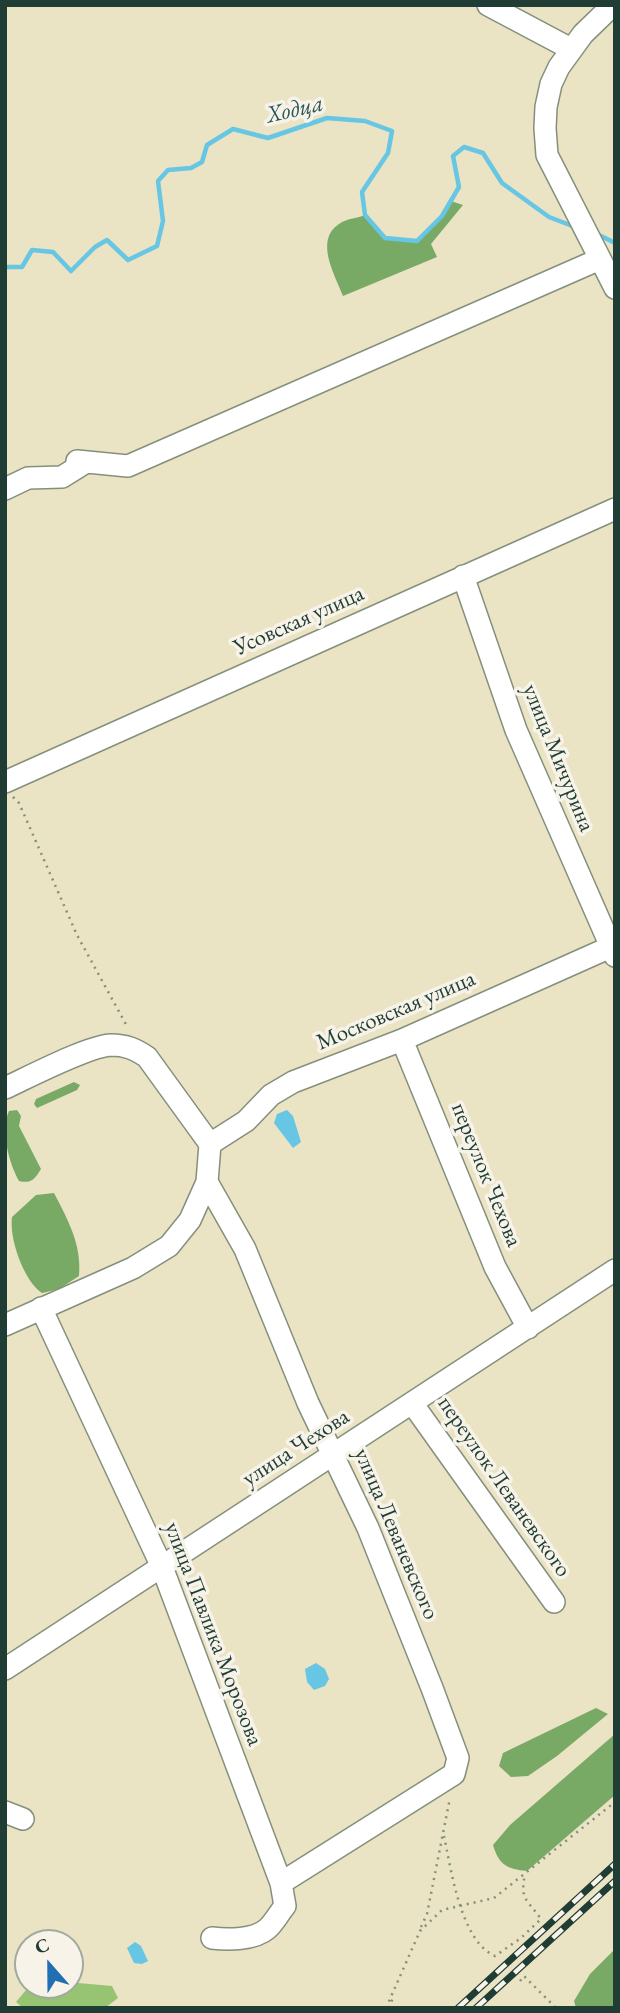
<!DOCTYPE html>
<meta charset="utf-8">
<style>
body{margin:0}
#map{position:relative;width:620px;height:2013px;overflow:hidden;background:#eae3c4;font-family:"EB Garamond",serif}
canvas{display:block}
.frame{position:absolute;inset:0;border:7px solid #1f3d34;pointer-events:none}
.north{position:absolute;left:14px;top:1929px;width:70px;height:70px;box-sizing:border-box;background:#f7f3e8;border:2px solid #a1aaa0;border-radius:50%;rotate:339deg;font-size:19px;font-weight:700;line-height:28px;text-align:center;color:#1f3d34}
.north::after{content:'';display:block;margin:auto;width:24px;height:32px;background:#1f6fb2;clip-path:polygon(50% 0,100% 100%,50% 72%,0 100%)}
</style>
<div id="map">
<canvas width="620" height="2013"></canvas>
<div class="frame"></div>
<div class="north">С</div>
</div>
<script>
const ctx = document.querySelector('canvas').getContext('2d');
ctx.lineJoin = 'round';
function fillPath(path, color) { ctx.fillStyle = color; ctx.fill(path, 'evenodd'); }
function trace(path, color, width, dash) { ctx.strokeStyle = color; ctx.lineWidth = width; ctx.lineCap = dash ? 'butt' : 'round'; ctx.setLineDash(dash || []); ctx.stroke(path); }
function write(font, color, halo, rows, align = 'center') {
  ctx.font = font + ' "EB Garamond",serif'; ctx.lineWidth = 7; ctx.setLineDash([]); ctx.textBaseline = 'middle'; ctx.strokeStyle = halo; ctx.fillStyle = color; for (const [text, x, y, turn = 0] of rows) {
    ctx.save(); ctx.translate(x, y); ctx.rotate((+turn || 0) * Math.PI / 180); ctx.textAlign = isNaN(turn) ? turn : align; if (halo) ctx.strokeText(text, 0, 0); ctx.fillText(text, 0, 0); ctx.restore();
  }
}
fillPath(new Path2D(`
 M78,1983L112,1986L118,1998L105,2008H23L16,2002L26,1990Z`), '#96c473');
fillPath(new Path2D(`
 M451,201L463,205L431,244L437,257L343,296C335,275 314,240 339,224C347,218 356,219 365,215L385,238L417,241L442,216Z
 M74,1082L80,1085L77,1090L37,1108L34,1104L36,1099Z
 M17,1110L21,1116L19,1126L41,1169C35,1179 31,1184 19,1181C9,1163 0,1130 9,1111Z
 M54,1193C68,1220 82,1245 79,1276L59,1289L42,1293C24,1281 9,1239 12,1217L36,1195Z
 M596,1708L608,1714L557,1756L528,1776L511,1777L499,1766L503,1753Z
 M615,1734V1795L527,1871C507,1869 499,1865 493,1845L510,1825Z
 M615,1949V2008H576L574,2001L590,1974Z`), '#78aa65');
fillPath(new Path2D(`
 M287,1110L293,1116L301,1142L293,1148L274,1123L277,1114Z
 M316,1663L325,1669L329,1679L325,1686L314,1690L307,1682L305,1669Z
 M135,1942L141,1946L148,1961L142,1964L134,1963L127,1948Z`), '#66c6e4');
trace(new Path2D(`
 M597,234L615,243
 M5,267H22L32,250L53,252L71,271L95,247L107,240L128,260L157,246L163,221L158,181L168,170L191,168L202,162L207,145L233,129L268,138L327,118L365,121L392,131L388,153L362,192L365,215L385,238L417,241L442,216L459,187L453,156L464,147L483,153L502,183L549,217L575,227`), '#66c6e4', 4.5);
const minor = new Path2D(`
 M488,5L571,49
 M613,5L583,34L559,67L551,84L546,107L545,128L547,155L615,288
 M77,461L128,466L600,259
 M5,489L28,478L62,477L86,462
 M463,576L516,730L615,956
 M5,782L615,509
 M402,1040L495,1267L528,1328
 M5,1088C29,1077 88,1046 111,1045C126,1045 135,1049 147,1057L210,1144L207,1182L190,1220L169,1246L133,1268L5,1325
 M210,1144L246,1121L271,1095L293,1082L402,1040L615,945
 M207,1182L245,1249L308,1403L368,1528L432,1688L458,1758L454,1774L281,1883
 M41,1308L162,1567L281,1883L285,1906C279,1913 274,1923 267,1929C254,1940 228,1940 212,1938
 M412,1403L554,1602
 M5,1669L615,1270
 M5,1812L23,1819`);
trace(minor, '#84907c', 24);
trace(new Path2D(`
 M13,797L19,803L77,935L128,1028
 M444,1836C451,1869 461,1942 495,1956L521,1938L541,1919C526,1898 520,1900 525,1874
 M421,1927L427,1914L450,1798
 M520,1981L524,1976L556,2008
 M386,2008L420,1931L442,1910L494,1898L615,1802
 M389,2008L394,1995`), '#84907c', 2.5, [2, 5]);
trace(minor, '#fff', 21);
const rail = new Path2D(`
 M458,2008L615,1864
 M476,2008L615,1881`);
trace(rail, '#1f3d34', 7);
trace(rail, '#f7f3e8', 4.5, [13]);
write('23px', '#1f3d34', '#f7f3e8', [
 ["Усовская улица",299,621,-24],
 ["улица Мичурина",558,758,68],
 ["Московская улица",396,1011,-23],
 ["переулок Чехова",486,1175,68],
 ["улица Чехова",296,1448,-33],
 ["переулок Леваневского",504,1487,55],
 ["улица Леваневского",396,1534,67],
 ["улица Павлика Морозова",213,1634,69]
]);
write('italic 24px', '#2d5857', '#f7f3e8', [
 ["Ходца",295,110,-13]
]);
</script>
